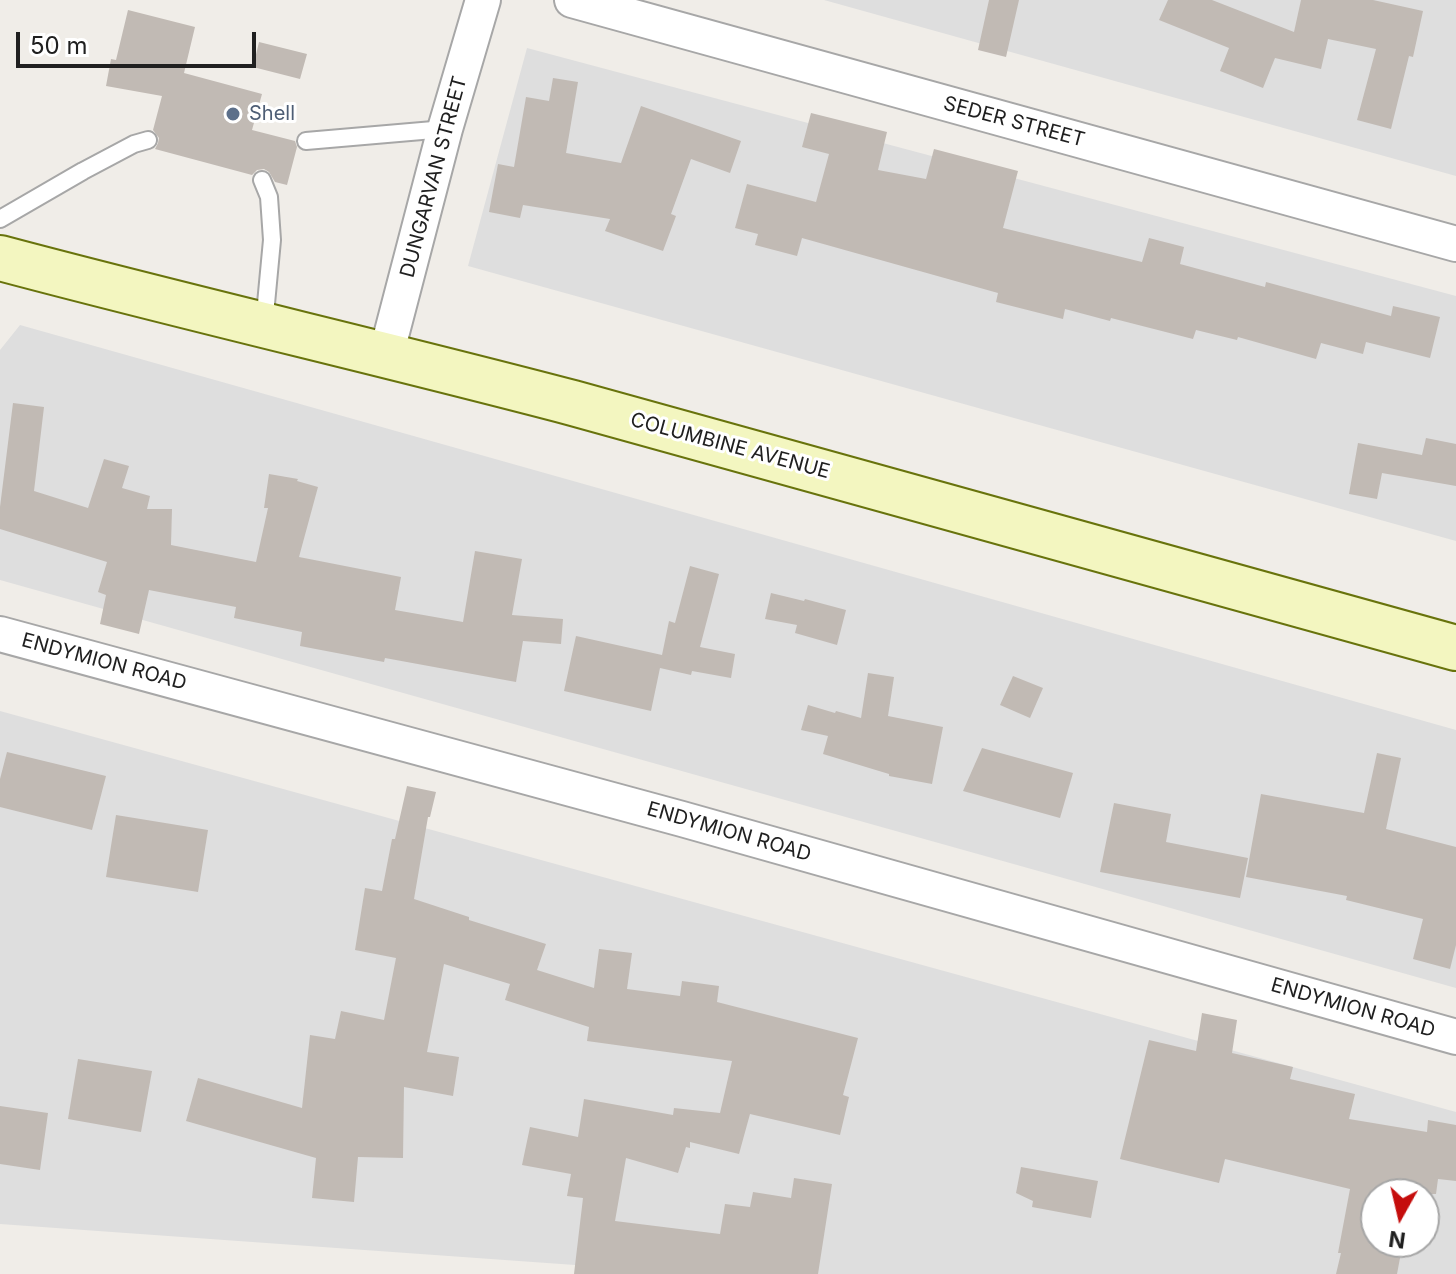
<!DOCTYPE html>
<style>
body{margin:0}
#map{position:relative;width:1456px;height:1274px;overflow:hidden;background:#f0ede8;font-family:Inter,sans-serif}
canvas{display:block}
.north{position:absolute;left:1360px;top:1178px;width:80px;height:80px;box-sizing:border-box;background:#fff;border:2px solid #a6a6a6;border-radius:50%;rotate:188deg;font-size:22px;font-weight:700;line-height:32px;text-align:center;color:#202020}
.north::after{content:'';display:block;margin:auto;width:28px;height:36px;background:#c50d0c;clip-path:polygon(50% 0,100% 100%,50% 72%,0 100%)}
.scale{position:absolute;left:16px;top:32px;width:240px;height:36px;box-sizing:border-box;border:4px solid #202020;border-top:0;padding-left:10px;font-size:24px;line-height:28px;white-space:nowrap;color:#202020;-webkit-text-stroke:6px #fff;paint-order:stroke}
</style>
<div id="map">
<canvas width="1456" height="1274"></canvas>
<div class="north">N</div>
<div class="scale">50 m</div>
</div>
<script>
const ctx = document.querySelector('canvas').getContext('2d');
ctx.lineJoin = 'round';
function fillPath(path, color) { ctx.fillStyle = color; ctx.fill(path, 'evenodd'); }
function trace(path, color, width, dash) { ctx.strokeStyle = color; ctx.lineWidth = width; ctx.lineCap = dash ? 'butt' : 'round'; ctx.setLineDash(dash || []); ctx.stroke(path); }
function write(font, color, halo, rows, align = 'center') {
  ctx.font = font + ' Inter,sans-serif'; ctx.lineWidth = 6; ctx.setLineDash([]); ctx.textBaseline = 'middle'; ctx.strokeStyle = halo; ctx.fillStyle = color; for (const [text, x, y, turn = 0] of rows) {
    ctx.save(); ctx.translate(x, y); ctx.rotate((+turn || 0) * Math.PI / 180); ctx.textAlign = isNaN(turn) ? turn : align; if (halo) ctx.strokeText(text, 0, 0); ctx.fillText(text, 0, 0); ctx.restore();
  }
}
fillPath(new Path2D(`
 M824,0H1456V176Z
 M527,48L1456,296V541L468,266Z
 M20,325L1456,730V988L0,580V350Z
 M0,711L1456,1112V1274H655L645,1270L0,1224ZM1376,1194H1424V1242H1376Z`), '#dedede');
fillPath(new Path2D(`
 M989,0H1019L1006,57L978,50Z
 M1168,0H1212L1294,32L1301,0H1373L1423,11L1413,57L1409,56L1391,129L1357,120L1376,49L1328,39L1321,69L1275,58L1263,88L1220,71L1229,48L1159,20Z
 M128,10L195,27L184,73L262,94L252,130L295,141L297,147L287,185L275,182L269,172L264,169L257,170L252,175L155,149L158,143L159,138L153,130L162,96L106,86L111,59L116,60Z
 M259,42L307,54L300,79L253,67Z
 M553,78L578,82L566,153L621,163L641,106L741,141L730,173L691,159L671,214L676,216L663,251L605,231L610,219L523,205L520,218L489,212L498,164L514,167L526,97L549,101Z
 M811,113L887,132L878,170L926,179L934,149L1018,171L1003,228L1142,262L1149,238L1184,247L1180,264L1265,287L1266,282L1391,316L1393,306L1440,317L1430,358L1366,342L1363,354L1321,343L1316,359L1238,337L1237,340L1196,330L1193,339L1111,318L1110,321L1065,309L1063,319L996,302L998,293L802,238L797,256L755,245L758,234L735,228L747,184L816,202L829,154L802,147Z
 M13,403L44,407L34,491L88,508L104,459L129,466L122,488L150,496L147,509H172L171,545L256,562L268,508H264L269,474L298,479L297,481L318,487L299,557L401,577L395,610L463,622L475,551L522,559L512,615L563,619L561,644L523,641L516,682L385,658L384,662L300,646L302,632L234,618L236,607L149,590L139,634L100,624L106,595L98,592L107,562L0,529V507Z
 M1426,438L1456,444V486L1382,473L1377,499L1349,494L1358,443L1422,455Z
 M690,566L719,574L700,647L735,654L731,678L692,671L691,675L660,668L651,711L564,691L576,636L662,655L669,621L675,623Z
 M771,593L804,601L805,599L846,610L837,645L795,633L797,625L765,619Z
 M868,673L894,677L888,716L943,727L932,784L889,776V774L823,754L828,736L801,730L808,705L835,713L836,711L861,718Z
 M1013,676L1043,688L1030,718L1000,705Z
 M982,748L1073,773L1060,818L963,791Z
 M7,752L106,776L92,830L0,807V779Z
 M1377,753L1401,758L1386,829L1456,847V945L1450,969L1413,959L1423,919L1346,900L1347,896L1246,877L1261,794L1364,813Z
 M407,786L436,792L430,817H428L414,899L469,917V920L546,944L537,970L594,988L599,949L632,953L627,989L680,996L682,981L719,986L717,1002L858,1038L843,1095L849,1097L840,1135L750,1114L739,1154L690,1142V1148L686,1147L678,1173L626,1158L615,1221L720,1234L725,1204L750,1207L753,1192L791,1198L794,1178L832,1184L818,1274H574L583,1198L567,1196L571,1174L522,1165L530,1127L578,1137L584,1099L673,1115L674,1108L720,1113L732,1061L587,1041L589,1027L505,1000L510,984L444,964L427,1052L459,1057L453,1096L404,1087L403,1158L358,1157L354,1202L312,1198L316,1158L186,1121L198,1078L302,1108L310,1035L335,1039L341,1011L384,1020L396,958L355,950L365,888L382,891L392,839H395Z
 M1114,803L1171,814L1166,842L1248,858L1240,898L1100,872Z
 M116,815L208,830L198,892L106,877Z
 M1202,1013L1237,1020L1232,1053L1293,1067L1290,1079L1355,1094L1349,1119L1427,1132L1428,1120L1456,1125V1181L1438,1179L1436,1194H1376V1242H1403L1397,1274H1336L1341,1253H1338L1350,1189L1225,1159L1219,1183L1120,1159L1149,1040L1196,1051Z
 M78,1059L152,1071L141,1132L68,1119Z
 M0,1106L48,1113L40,1170L0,1164Z
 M1021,1167L1098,1181L1091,1218L1032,1207L1033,1201L1016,1193Z`), '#c1bab4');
const lane = new Path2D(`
 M306,141L445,129
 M262,180L269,197L272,240L264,325
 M0,219L83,171L134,144L148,140`);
const street = new Path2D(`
 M572,0L1456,244
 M386,355L445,129L483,0
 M0,634L682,819L1456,1037`);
const secondary = new Path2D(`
 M0,258C191,309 383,353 573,403L1456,648`);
trace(lane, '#a7a7a7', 20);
trace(street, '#a7a7a7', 38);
trace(secondary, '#68730c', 48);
trace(lane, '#fff', 16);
trace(street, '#fff', 34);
trace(secondary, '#f3f6c0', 44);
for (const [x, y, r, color] of [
 [233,114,8,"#5c6f8a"]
]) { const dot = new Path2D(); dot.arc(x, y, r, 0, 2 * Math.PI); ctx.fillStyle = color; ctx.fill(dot); trace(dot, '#fff', 3); }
write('20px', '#4e5e75', '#fff', [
 ["Shell",249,114]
], 'left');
write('20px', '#202020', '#fff', [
 ["SEDER STREET",1014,122,15],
 ["DUNGARVAN STREET",434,177,-75],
 ["COLUMBINE AVENUE",730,446,15],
 ["ENDYMION ROAD",104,662,15],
 ["ENDYMION ROAD",729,832,16],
 ["ENDYMION ROAD",1353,1008,16]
]);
</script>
